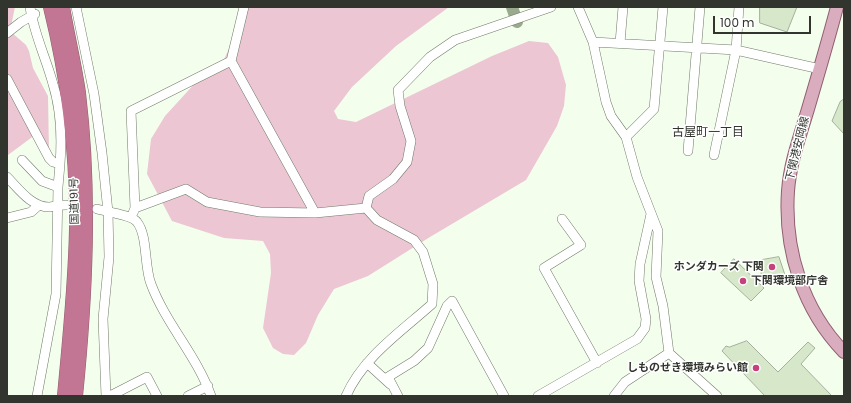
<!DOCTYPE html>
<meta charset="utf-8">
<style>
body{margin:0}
#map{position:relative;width:851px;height:403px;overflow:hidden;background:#f4feed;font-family:Poppins,sans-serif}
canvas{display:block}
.frame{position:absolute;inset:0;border:8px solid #31352e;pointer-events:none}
.scale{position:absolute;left:713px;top:16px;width:98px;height:18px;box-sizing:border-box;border:2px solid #31352e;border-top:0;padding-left:5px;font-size:12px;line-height:14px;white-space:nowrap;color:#31352e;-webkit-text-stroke:3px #fff;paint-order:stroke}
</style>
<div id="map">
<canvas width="851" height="403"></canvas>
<div class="frame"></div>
<div class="scale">100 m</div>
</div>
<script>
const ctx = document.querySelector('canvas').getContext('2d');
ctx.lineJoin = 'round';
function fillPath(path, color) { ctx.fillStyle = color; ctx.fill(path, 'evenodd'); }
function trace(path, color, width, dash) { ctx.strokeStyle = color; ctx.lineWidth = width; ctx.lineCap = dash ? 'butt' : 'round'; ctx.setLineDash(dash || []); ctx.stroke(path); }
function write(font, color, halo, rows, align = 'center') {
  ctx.font = font + ' Poppins,"Noto Sans JP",sans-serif'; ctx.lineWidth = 3; ctx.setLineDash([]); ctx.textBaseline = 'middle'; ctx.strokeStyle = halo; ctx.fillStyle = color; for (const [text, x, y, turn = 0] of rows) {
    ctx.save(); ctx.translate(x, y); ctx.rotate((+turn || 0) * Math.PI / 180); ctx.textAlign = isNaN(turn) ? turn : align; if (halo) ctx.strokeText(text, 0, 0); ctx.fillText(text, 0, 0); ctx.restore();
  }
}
fillPath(new Path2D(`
 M7,7H15L10,31L26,45L29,51L33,68L48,96L49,152L39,132L8,155L7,153Z
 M243,7H449L396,46L352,87L334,111L338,119L356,122L492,56L529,41L548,43L558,57L566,85L564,106L557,126L526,180L430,237L368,276L334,289L318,315L306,343L294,355L283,354L273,348L263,328L271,273L270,254L263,241L224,238L172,221L147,174L151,139L165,116L197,81L222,64L240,24Z`), '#ecc6d3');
trace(new Path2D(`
 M512,7L517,22`), '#99aa8d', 12);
const building = new Path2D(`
 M760,7H797L787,32L760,23Z
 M844,99V134L832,121L840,102Z
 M779,257L785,275L771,283L761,276L762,260Z
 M734,259L764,288L751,301L721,273Z
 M747,341L778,372L808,342L815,348L801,364L832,396H765L722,351L726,346L729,347Z`);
fillPath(building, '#d6e8c9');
trace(building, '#a5af9e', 1);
const minor = new Path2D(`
 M30,7C34,34 46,58 53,84C61,110 62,138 60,164
 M76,7L94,94L102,153L108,212L109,257L103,319L106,396
 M244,7L231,61L315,213
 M578,7L593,42L606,102L611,116L626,137L637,177L658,231L656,277L663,306L669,353L717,396
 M7,33L21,22L35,14
 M593,42L736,50L820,69
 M620,43L623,7
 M7,79L49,158L53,162L60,164L58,187L56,294L37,396
 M626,137L654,109L663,7
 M688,151L700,7
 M714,155L736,50L739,7
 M22,160L42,181L58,187
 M7,177C18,188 32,208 50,207C56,206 60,205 66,205
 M135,208L186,189L207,202L260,212L315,213L366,208
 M366,208L369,196L393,179L407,162L411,141L400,106L398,90L430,57L455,40L551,7
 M97,209C107,212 132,215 137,222C148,236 144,267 151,284C166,324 197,356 211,396
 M133,213L135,208L131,111L231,61
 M7,218L31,212L39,205
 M562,219L581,245L544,268L597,363
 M367,363L390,384
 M110,396L147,377L157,396
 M188,396L208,386
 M346,396C363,357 402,331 432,304L433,284L423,252L414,240L377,220L366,208
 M398,396L388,377L414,361L428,348L447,306L452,301L504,396
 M538,396L637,339L645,328L646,319L639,281L640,264L651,214
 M614,396L625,382L669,353`);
const major = new Path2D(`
 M837,7C828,41 818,75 808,109C800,136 790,163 788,191C784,250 803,310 844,352`);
const highway = new Path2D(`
 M50,7C68,80 77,154 76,229C75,285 69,341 64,396
 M63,7C68,36 75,65 79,93C91,193 86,296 76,396`);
trace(minor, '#717a6a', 10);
trace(major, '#8f5f70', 14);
trace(highway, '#8f5f70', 14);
trace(minor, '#fff', 9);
trace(major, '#daadbe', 12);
trace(highway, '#c27693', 13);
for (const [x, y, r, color] of [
 [772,267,4,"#c7407e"],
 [743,281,4,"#c7407e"],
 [756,368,4,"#c7407e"]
]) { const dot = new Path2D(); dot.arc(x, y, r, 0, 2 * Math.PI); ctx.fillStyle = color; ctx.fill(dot); trace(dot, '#fff', 1.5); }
write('11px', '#31352e', '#fff', [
 ["下関港安岡線",798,149,-76],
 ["国道191号",75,201,-91]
]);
write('bold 11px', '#31352e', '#fff', [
 ["ホンダカーズ 下関",764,267],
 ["下関環境部庁舎",751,281,"left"],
 ["しものせき環境みらい館",748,368]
], 'right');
write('12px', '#31352e', '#fff', [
 ["古屋町一丁目",708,133]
]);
</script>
